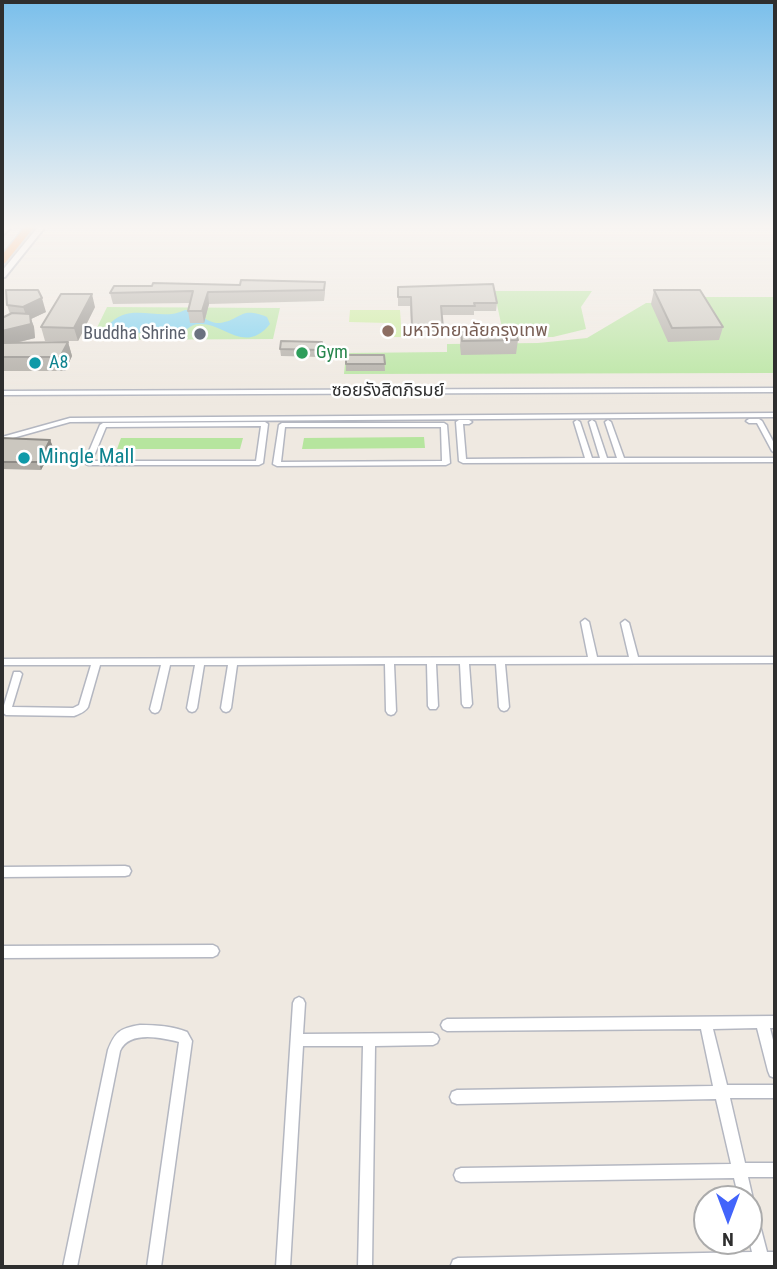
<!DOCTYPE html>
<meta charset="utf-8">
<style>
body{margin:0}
#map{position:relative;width:777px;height:1269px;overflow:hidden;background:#efe9e1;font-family:"Roboto Condensed",sans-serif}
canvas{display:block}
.frame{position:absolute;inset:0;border:4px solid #2e2e2e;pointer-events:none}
.north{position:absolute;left:693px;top:1185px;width:70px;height:70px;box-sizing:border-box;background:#fff;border:2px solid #ababab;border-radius:50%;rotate:180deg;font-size:19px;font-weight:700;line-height:28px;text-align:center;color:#2e2e2e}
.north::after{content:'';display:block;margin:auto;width:24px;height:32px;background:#4264fb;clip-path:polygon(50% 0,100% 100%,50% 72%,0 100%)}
</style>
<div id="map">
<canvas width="777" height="1269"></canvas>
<div class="frame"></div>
<div class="north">N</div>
</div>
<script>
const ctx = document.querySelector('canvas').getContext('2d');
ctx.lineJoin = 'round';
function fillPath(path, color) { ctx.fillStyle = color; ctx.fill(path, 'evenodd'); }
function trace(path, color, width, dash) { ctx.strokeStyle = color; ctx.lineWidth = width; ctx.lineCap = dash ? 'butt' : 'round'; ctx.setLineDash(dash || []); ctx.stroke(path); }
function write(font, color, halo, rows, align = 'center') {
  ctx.font = font + ' "Roboto Condensed","Noto Sans Thai",sans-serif'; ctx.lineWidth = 5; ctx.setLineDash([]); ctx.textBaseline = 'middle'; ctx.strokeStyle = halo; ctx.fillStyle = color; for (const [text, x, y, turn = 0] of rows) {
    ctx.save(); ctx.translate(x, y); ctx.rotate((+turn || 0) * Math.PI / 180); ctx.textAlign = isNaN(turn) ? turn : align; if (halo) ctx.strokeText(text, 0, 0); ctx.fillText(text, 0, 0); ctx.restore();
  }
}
fillPath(new Path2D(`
 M494,291H592L581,307L586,329L553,337H504Z
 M697,297H775V373L344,374L346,353L447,352V344L538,343L587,338L646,303L691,302Z
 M107,307L280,308L273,339L91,340Z
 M424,437L425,448L302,449L304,438Z
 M121,438H243L240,449H117Z`), '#b6e59e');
fillPath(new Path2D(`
 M350,310H400L402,337H388L387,323L349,322Z`), '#c9ec9a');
fillPath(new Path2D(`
 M185,310C198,310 206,324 220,323C242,320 239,306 267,317L270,324C245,355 224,323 200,324C189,324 186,332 177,336L151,330L130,335L114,334L108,326C129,300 160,323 185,310Z`), '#75cff0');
const street = new Path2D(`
 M775,388V392L2,395V391Z
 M775,413V417L70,422L2,441V437L70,418Z
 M759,419L762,421L775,445V453L772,451L757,423H749L746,421L749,419Z
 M459,420H469L472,422L469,424H463L466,459L585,458L574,422L577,420L580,422L592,458H600L589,422L592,420L595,422L607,458H617L605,422L608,420L611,422L624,458H775V462L463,463L459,461L456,422Z
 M265,422L268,424L263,463L259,465H88L84,463L100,425L103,423ZM261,426L256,461H92L106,427Z
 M282,423H444L447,425L450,463L446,465L277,466L273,464L279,425ZM285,427H441L442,461L281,462Z
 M585,619L589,622L597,657H629L621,623L625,620L629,623L638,657H775V663L505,664L509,707L507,710L504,711L501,710L499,707L496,664H469L472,704L470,707H464L462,704L460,664H436L438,706L436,709H430L428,706L427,664H394L396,711L394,714L391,715L388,714L386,711L385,664L237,665L231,708L229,711L226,712L223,711L221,708L228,665H204L197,708L195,711L192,712L189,711L187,708L195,665H170L160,709L158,712L155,713L152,712L150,709L161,665H100L88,707C85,712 79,714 74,716L6,715L2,712L14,672H20L22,674L12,707L73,708L79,705L91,665H2V659L588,657L581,622Z
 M125,866L129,867L131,871L129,875L125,876L2,877V867Z
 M213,945L217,947L219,951L217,955L213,957L2,958V946Z
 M299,997L303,999L305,1003L303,1034L433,1033L437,1035L439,1039L437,1043L433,1045L375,1046L372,1267H358L363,1046H303L290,1267H276L293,1003L295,999Z
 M775,1016V1028H770L775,1048V1078L770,1076L768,1071L757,1028L713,1029L727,1085H775V1098H730L745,1163H775V1177H748L753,1199L751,1204L754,1205L756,1210L767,1252H775V1266L451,1267V1265L453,1260L458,1258L752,1252L749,1240V1199H739L734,1178L461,1182L456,1180L454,1175L456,1170L461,1168L731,1164L716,1099L457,1104L452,1102L450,1097L452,1092L457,1090L713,1086L701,1029L447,1031L443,1029L441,1025L443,1021L447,1019Z
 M140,1025C156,1025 173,1026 187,1032L192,1041L161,1267H147L179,1042C162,1038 129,1030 120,1051L77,1267H63L108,1050C115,1032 120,1028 140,1025Z`);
const secondary = new Path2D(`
 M4,227H11L2,236V230Z
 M38,227H45L5,277H2V271Z`);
const highway = new Path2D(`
 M25,227H34L5,263L2,264V255Z`);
trace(street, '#b4b7c1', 3);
trace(secondary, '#b4b7c1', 4);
trace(highway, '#c9c9c9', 3);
fillPath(street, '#fff');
fillPath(secondary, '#fff');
fillPath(highway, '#ffa35c');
fillPath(new Path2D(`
 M325,282V293L324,301L209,304L204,323H190L188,311L190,303L113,304L110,293Z
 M398,287L497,303L496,311H474V315H442L443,336H412L410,306H398Z
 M6,290L46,312L31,319L34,327L35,338L16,343L68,342L72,356L65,371H2V318L10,314L7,305Z
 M654,290L723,327L719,340L668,342L651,304Z
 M95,307L78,341H45L41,327Z
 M461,332L518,340L516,354L461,355L460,346Z
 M280,349H322L321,357L281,356Z
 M346,355H384L385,371H346Z
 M2,438L50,440L53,447L41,470L2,469Z`), '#afaba4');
fillPath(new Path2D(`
 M208,292L209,304L204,323L202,311Z
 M92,294L95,307L78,341L74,328Z
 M42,298L46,312L31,319L34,327L35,338L2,346V331L28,320L23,307Z
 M68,342L72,356L65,371L60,357Z
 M50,440L53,447L41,470L39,462Z`), '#8e8b86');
const building = new Path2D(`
 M241,280L325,282L324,290L208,292L202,311H188L193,291L110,293L114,286H152L153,283L240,285Z
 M493,284L497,303H474L475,306H441L443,328H412L411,297H398V287Z
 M6,290H38L42,298L23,307L7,305Z
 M654,290H700L723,327L672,328Z
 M61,294H92L74,328L41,327Z
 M12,313L30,314L31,324L2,331V318Z
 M515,331L518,340L462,341L461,332Z
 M281,341L322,342L321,350L280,349Z
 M68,342L60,357H2V343Z
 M346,355H384L385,364H346Z
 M2,438L50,440L39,462H2Z`);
fillPath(building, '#cbc7bf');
trace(building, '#8e8b86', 2);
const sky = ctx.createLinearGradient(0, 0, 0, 405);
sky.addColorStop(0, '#7abfeb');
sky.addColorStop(0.56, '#f8f5f2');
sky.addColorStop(1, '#f8f5f200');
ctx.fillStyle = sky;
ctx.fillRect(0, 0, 777, 405);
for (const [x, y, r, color] of [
 [388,331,7,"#8d6e63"],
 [200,334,7,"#6b7280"],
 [302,353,7,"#2e9e5b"],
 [35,363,7,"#0f9aa8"],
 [24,458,7,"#0f9aa8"]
]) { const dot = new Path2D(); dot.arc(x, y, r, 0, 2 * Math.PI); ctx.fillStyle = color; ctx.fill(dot); trace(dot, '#fff', 2.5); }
write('18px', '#785e54', '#fff', [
 ["มหาวิทยาลัยกรุงเทพ",402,331]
], 'left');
write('18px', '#5b616d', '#fff', [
 ["Buddha Shrine",186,334]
], 'right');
write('18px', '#27864d', '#fff', [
 ["Gym",316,353]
], 'left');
write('18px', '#0d838f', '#fff', [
 ["A8",49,363]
], 'left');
write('18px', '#2e2e2e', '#fff', [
 ["ซอยรังสิตภิรมย์",388,391]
]);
write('21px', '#0d838f', '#fff', [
 ["Mingle Mall",38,458]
], 'left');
</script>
